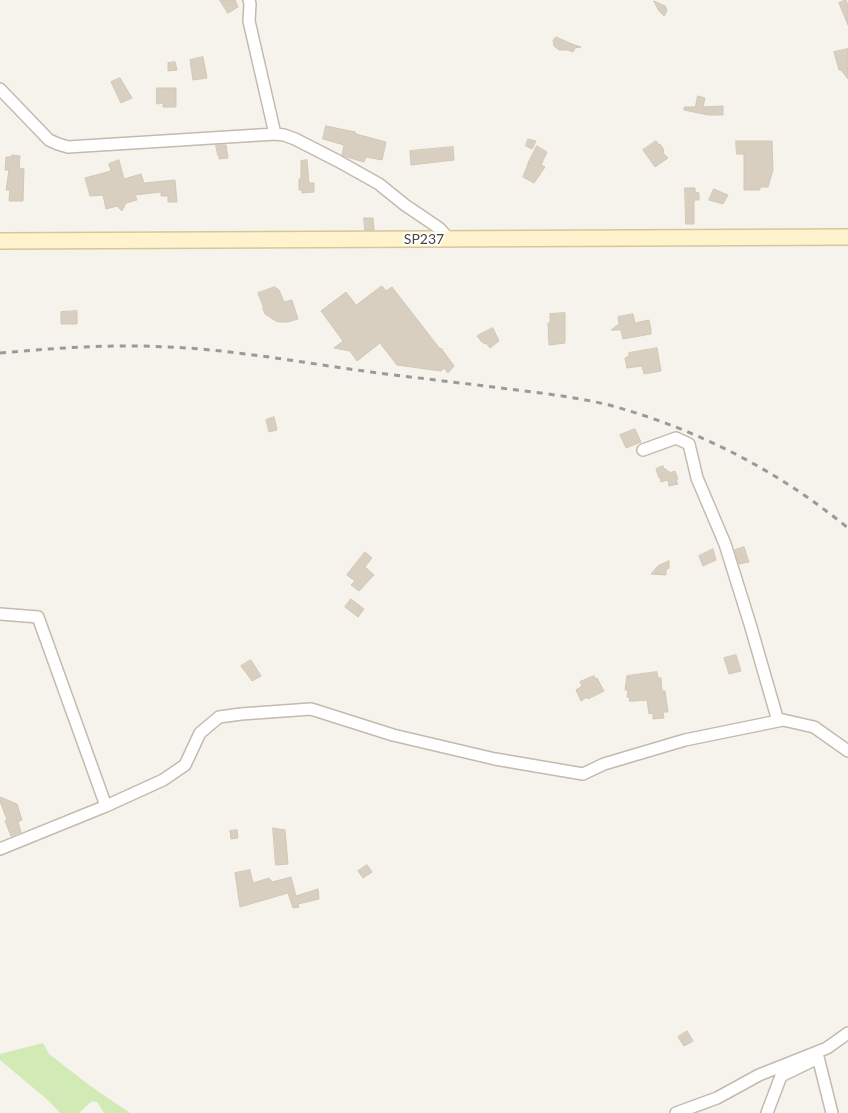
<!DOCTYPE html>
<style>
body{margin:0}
canvas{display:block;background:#f6f3ec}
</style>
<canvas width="848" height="1113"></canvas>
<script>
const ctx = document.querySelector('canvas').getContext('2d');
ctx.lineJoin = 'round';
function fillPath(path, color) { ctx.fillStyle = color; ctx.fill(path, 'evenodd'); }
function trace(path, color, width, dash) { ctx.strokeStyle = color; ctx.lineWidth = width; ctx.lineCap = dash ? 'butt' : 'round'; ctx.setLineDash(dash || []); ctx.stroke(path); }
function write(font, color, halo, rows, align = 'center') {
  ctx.font = font + ' Lato,sans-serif'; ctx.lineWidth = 4; ctx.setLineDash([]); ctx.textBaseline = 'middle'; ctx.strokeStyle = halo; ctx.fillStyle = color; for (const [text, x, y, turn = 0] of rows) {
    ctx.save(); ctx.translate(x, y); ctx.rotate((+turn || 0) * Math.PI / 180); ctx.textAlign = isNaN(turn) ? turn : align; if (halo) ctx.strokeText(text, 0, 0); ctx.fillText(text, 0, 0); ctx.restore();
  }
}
fillPath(new Path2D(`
 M43,1043L49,1054L89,1085L130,1113H104L97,1102L92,1101L79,1113H60L49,1101L0,1060V1054Z`), '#d2eab5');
const building = new Path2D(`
 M220,0H235L238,7L228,13Z
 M846,0L848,5V25L839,3Z
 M654,1L665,6L666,8L667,11L664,16L659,11Z
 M556,37L572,44L581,47L575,48L573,52L568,50H559L554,46L553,41Z
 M848,49V79L841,70H839L834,52Z
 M203,57L207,78L193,80L190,60Z
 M175,62L177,70L168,71V63Z
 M120,78L132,98L121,103L111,82Z
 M157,88H176V107H163V103L157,104Z
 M698,96L705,98L703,107L723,106V115H708L684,110V107H695Z
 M326,126L355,132L356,134L386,142L382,160L366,157L364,162L347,157L342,155L344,145L323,139Z
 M528,139L536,141L532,149L526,146Z
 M656,141L659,145L660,144L664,150L663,153L668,158L655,167L643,150Z
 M736,141H772L773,170L768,187H760V190H744V154H737Z
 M216,145H226L228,158L219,159V155H218Z
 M537,146L547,152L541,165L545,167L534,183L523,177L529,161Z
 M453,147L454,160L411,165L410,151Z
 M12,155L20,156L19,168L24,169L23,201H9L10,190H6L9,170H5L6,157H12Z
 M119,160L124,179L141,174L144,183L175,180L177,202H168V196H161V192L135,195L137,200L126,203L122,211L117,206L106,209L103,195L90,196L85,178L111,171L109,164Z
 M307,160L309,183H314V192L302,193V190H299V179H301V161Z
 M685,188H695V192L699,193V200H694V224H686Z
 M714,189L728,195L723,204L709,200Z
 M364,218H373L374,230H365Z
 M382,286L386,291L392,287L440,349L441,348L454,366L448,373L444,368L441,371L397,365L380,343L357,361L350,351L334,348L343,341L321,311L346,292L356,305Z
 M275,287L279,290L284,302L292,300L298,319L288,322H280L276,321L265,314L263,309V306L258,293Z
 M77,311V324H61V312Z
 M565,313V343L549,345L548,323H550V314Z
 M633,314L635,323L649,320L651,329V334L623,339L621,330H611L619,324L618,317Z
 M493,328L499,341L490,348L486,343L485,344L481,341L477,336L480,334Z
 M657,348L661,371L644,374L642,366L627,368L625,358L629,356V353Z
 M274,417L277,430L269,432L266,420Z
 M635,429L641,442L626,448L620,435Z
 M663,466L664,469H666L667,472L669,471V473L675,471L678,479L676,480L678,484L669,486L668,480L661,482L660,477L659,478L656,469Z
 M744,547L749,562L739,564L735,550Z
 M713,549L716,560L703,566L699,556Z
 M365,552L372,558L365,567L374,575L359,591L351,585L355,581L347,575Z
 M669,561V568L666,570V575L651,574L658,566Z
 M351,599L364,609L358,617L345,607Z
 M736,655L741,671L729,674L724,658Z
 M251,660L261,676L252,681L241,666Z
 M657,672L658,678H661L662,691H665L668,712H663L664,718L653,719V713L649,714L647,700L635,701H629L630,698L627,697L628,690H625L627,676Z
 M594,676L595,679L597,678L604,691L588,699L587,697L581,701L576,690L582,686L580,682Z
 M0,797L17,804L22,820L18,822L21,832L11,836L5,821L7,820L0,801Z
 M273,828L285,830L288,864L276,865Z
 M237,830L238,838L231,839L230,831Z
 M367,865L372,872L363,878L358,871Z
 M250,870L253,883L269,878L272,882L291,877L296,896L318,889L319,899L298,904L299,907L293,908L288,893L240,907L235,873Z
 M687,1031L693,1041L684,1046L678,1037Z`);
fillPath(building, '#d8cfc1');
trace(building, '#d3c7b4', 1);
const minor = new Path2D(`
 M249,0L250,4L249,21L275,134
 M0,89L49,140L58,144L68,147L275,134L284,135L295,139L338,161L379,184L405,205L439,228L449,239
 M643,450L676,438L689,444L697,478L725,544L750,624L778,721
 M0,614L38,617L106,806
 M0,849L106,806L163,780L185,765L200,733L219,717L241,714L311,709L393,735L495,759L583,774L604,764L685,740L783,720L814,727L848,751
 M818,1057L832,1113
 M676,1113L717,1098L759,1075L827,1048L848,1033
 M767,1113L781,1076L816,1059`);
const secondary = new Path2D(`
 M0,241L848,237`);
trace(minor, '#c2bbae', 14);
trace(secondary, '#d6c79b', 18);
trace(minor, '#fff', 11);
trace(secondary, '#fff3cd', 15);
trace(new Path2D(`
 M0,353C56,348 112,344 169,347C237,350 304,363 371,372C417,378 462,383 508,389C541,393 576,397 609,405C697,429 777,470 848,528`), '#9a9a9a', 3, [6, 6]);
write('14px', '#4b4439', '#fff', [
 ["SP237",424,239]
]);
</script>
